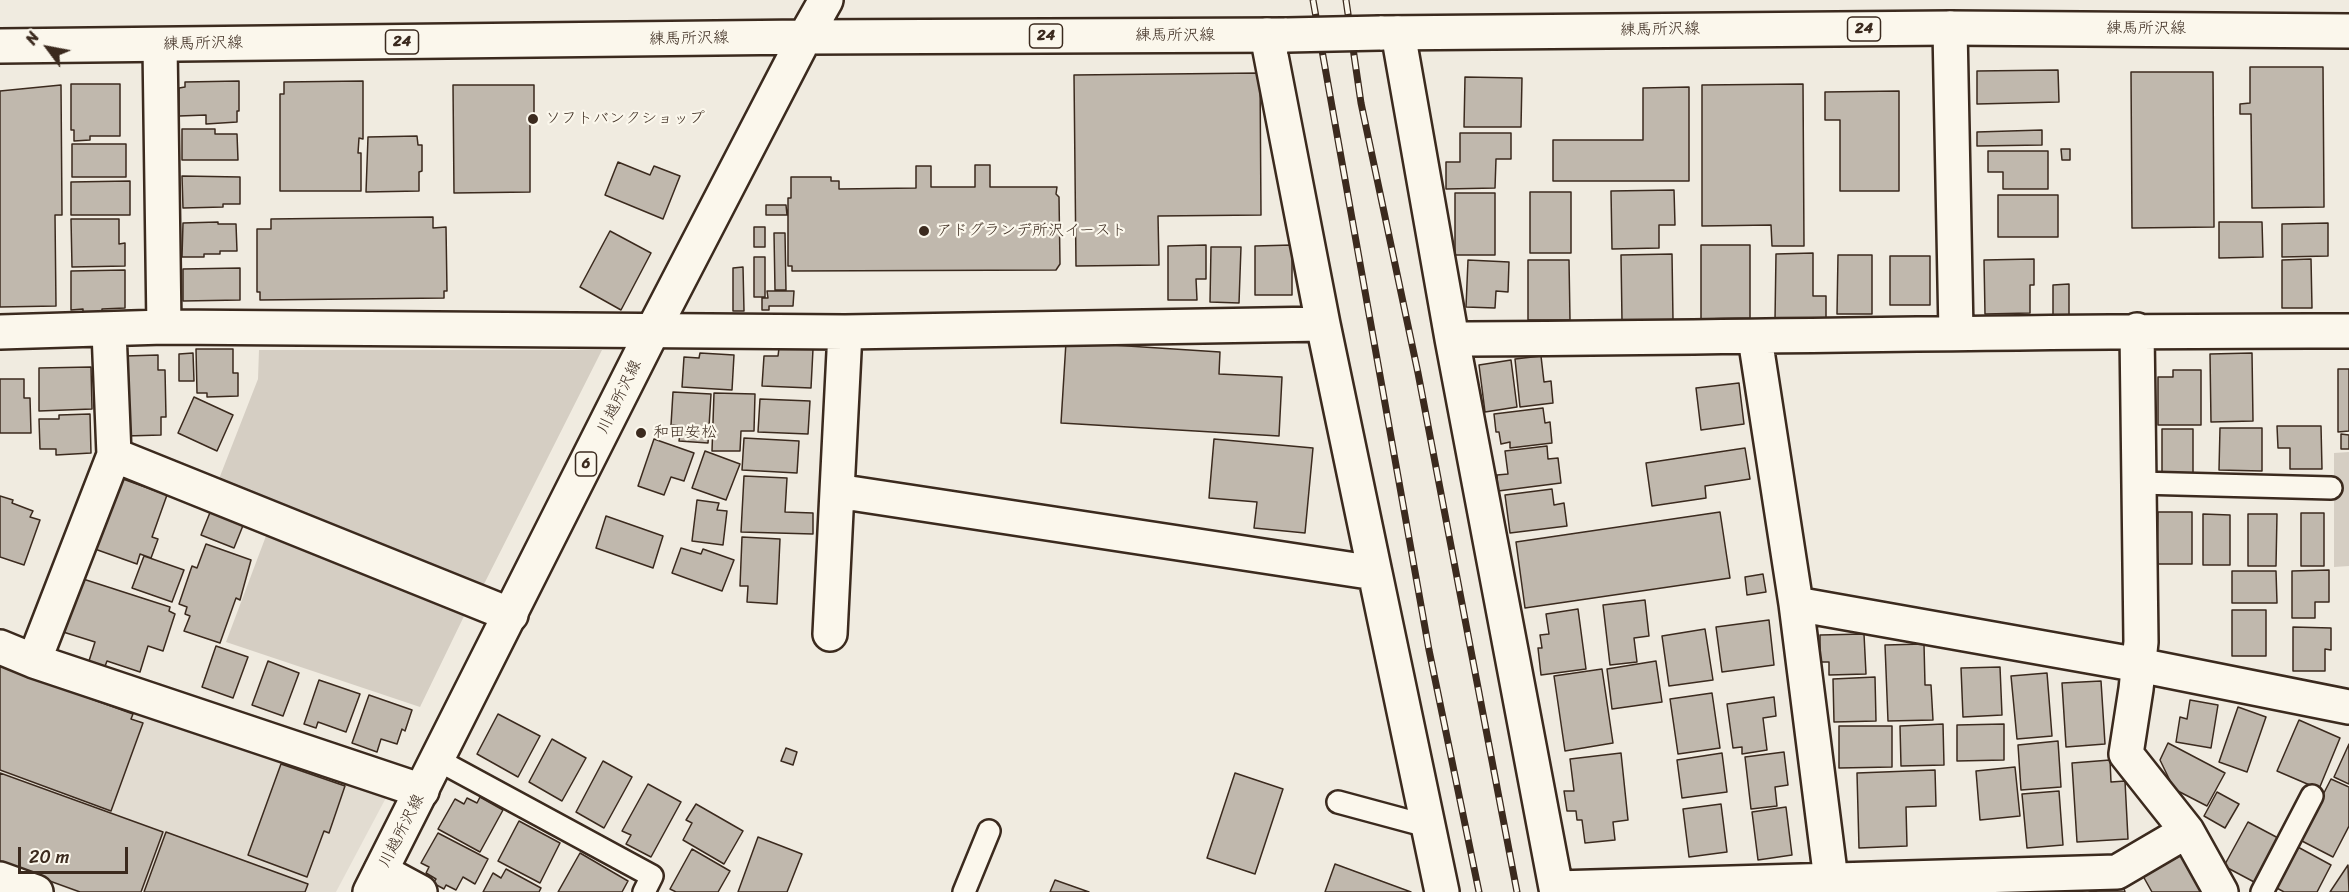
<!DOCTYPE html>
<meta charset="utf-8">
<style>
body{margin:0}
#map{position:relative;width:2349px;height:892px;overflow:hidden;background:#f0ebe0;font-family:Sriracha,sans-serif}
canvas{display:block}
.north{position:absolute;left:18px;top:18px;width:60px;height:60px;-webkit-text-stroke:4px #fbf7ec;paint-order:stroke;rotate:302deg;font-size:16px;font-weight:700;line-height:24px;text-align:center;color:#3b2a1e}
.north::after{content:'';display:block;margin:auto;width:21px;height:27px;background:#3b2a1e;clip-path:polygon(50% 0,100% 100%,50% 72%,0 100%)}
.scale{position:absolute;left:18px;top:847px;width:110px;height:27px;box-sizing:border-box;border:3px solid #3b2a1e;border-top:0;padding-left:8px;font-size:18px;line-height:21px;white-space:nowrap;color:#3b2a1e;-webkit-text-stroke:4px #fbf7ec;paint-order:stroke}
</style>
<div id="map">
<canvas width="2349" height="892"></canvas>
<div class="north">N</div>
<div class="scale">20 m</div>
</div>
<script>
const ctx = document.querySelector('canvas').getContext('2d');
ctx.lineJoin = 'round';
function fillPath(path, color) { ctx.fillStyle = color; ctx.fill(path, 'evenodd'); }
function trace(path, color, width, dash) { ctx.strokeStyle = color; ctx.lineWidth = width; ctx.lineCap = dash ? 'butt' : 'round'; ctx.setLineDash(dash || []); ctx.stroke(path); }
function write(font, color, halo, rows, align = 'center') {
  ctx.font = font + ' Sriracha,"Klee One",sans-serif'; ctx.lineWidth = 4.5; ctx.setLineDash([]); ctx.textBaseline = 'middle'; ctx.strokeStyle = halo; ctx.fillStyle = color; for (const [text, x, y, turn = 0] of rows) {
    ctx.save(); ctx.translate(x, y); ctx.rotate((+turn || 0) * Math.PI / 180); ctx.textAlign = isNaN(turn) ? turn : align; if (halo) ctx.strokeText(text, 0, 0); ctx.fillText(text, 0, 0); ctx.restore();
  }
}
fillPath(new Path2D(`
 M0,662L388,794L336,892H76L0,864Z`), '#e2dcd1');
fillPath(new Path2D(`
 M259,350H602L481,590L217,484L258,379Z
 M2349,452V566L2334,567V453Z
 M269,528L467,610L420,707L226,642Z`), '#d5cec3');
const building = new Path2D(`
 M2250,67H2323L2324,207L2252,208L2251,114H2240V104L2250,103Z
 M2058,70L2059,102L1977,104V71Z
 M2131,72H2213L2214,227L2132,228Z
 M1260,73L1261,215L1158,216L1159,265L1076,266L1074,75Z
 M1465,77L1522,78L1521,127H1464Z
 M239,81V111H237V122L206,124V115L179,116V88L185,87V82Z
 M363,81V139L359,138L358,153H361V191H280V94H284V82Z
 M71,84H120V136H90V140L74,141V130H71Z
 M1803,84L1804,246H1772L1771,225L1702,226V85Z
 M61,85L62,215H55L56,306L0,307V91Z
 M453,85H534V124L530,125V192L454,193Z
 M1689,87V181H1553V140H1643V88Z
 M1899,91V191H1840V120H1825V92Z
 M182,129H215V134H237L238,160H182Z
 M2042,130V145L1977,146V132Z
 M1460,133H1511V159H1496L1495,188L1446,189V162H1460Z
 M417,136L418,145H422V171L419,172V191L366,192L368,137Z
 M72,144H126V177H72Z
 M2061,149H2070V160H2062Z
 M1988,151H2048V189H2003V172H1988Z
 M618,162L650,175L654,166L680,176L663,219L605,195Z
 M975,165H990V187H1057L1056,194L1059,197L1060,264L1056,270L792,271V266H788V198H791V177H831V181H839V189L916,188V166H931V187H975Z
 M182,176L240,177V204H223V207L183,208Z
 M130,181V215H71V182Z
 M1674,190L1675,225H1659V248L1612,249L1611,191Z
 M1530,192H1571V253H1530Z
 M1455,193H1495V255H1455Z
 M1998,195H2058V237H1998Z
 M766,205H786L787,215H766Z
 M433,217V228L446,227L447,291H444V298L260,300V292H257V229H271V219Z
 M71,219H119V244L125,243V266L72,267Z
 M218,222V224H236L237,251H220V254H204V257H182L183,223Z
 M2219,222H2262L2263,257L2219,258Z
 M2328,223V256L2282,257V224Z
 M754,227H765V247H754Z
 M610,231L651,253L621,310L580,287Z
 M774,233H785L786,290H775Z
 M1206,245V279H1196L1197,300H1168V246Z
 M1292,245V295H1255V246Z
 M1701,245H1750V318L1701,319Z
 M1211,247H1241L1239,303L1210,302Z
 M1813,253V296H1826V320H1775L1776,254Z
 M1672,254L1673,320L1622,321L1621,255Z
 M1838,255H1872V314H1837Z
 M1890,256H1930V305H1890Z
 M754,257H765V297H754Z
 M2034,259V285H2030V313L1985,314L1984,260Z
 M2311,259L2312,308H2282V260Z
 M1468,260L1509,262L1508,292L1496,291L1495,308L1466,307Z
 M1528,260H1569L1570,320H1528Z
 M743,267L744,311H733V268Z
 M240,268V300L183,301V269Z
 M125,270V308L102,309V313H83V309L71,310V271Z
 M2069,284V316L2053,317V285Z
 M767,291H794L793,306H769V310H762V298H768Z
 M1066,342L1220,352L1219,374L1282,377L1279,436L1061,423Z
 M779,348L813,349L811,388L762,386L764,356H778Z
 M196,349H233V373H238V396L207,397V393H197Z
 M193,353L194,381H179V354Z
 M700,353L734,355L732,390L682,387L684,357L699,358Z
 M2252,353L2253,421L2211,422L2210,354Z
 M158,355V370H165L166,417H161V435L126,436L125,356Z
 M1541,356L1544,382L1551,381L1553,403L1520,407L1515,359Z
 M1511,360L1517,407L1485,412L1479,365Z
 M91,367L92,409L39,411V368Z
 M2338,369H2349V431L2338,432Z
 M2173,370H2201V425H2158V377H2173Z
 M0,379H24V398H30L31,433H0Z
 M1739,383L1744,424L1701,430L1696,388Z
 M673,392L711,394L708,443L679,441L681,426L671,425Z
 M714,393L755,394L754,431H741L740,451H712Z
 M194,397L233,415L217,451L178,433Z
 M760,399L810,401L808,434L758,432Z
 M1543,408L1545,423L1550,422L1552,443L1510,448V442L1501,444L1499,432H1496L1494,414Z
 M90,414L91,453L56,455V449H40L39,419H59V415Z
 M2277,426H2321L2322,469H2290V448H2278Z
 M2220,428H2262V471L2219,470Z
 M2162,429H2193V475H2162Z
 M2341,434L2349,435V449H2341Z
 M744,438L799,441L797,473L742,470Z
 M654,439L694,453L684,481L671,477L664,495L638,486Z
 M1214,439L1313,448L1305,533L1254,528L1257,502L1209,498Z
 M1547,446L1548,459L1558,458L1561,483L1498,491L1497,475L1508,474L1505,451Z
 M1745,448L1750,479L1705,486L1706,498L1652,506L1646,463Z
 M705,451L740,464L726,500L692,488Z
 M744,476L787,478L785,512L813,513V534L741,532Z
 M123,479L167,495L152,537L158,539L151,558L140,554L137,564L92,548L112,494L116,496Z
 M1552,489L1554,505L1564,503L1567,526L1510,533L1505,495Z
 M0,496L13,500L12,503L33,511L30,517L40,520L24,565L0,557Z
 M697,500L719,503L717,510L727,511L723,545L692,541Z
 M213,505L244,523L234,548L201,535Z
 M1720,512L1730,578L1525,608L1516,542Z
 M2158,512H2192V564H2157Z
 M2301,513H2324V566H2301Z
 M2203,514L2230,515V565H2203Z
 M2248,514H2277L2276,566H2248Z
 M606,516L663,536L653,568L596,548Z
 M742,537L780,539L777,604L747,602L748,586H740Z
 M206,544L251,560L240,600L236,598L220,643L184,631L190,616L185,614L187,607L179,604L192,566L197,568Z
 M681,548L701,554L703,549L734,560L722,591L672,573Z
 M144,556L184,570L172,602L132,588Z
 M2329,570V602H2315V618H2292V571Z
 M2232,571H2276L2277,603H2232Z
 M1763,574L1766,592L1747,595L1745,577Z
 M80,578L170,607L169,611L175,614L163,651L148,646L140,672L107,661L104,669L88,664L95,642L60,631Z
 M1645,600L1649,636L1634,638L1637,662L1610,665L1603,605Z
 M1578,609L1586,669L1541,675L1538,648H1542L1540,635L1549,634L1546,614Z
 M2232,610H2266V656H2232Z
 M1769,620L1774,665L1722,672L1716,627Z
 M2293,627L2331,628V650L2325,649V671H2293Z
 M1705,629L1713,680L1669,686L1662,636Z
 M1864,634L1866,674L1829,675V662H1820V635Z
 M1924,644L1925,685H1931L1933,720L1888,721L1885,645Z
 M216,646L248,657L233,698L202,687Z
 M268,661L299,673L283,716L252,705Z
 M1656,661L1662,702L1612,709L1607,669Z
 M0,666L133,714L131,719L143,723L111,811L0,770Z
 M2000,667L2002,715L1963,717L1961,668Z
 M1602,669L1613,743L1565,751L1554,676Z
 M2047,673L2052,736L2017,739L2011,676Z
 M1875,677L1876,721L1834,722L1833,679Z
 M319,680L360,694L346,732L318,722L316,728L304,724Z
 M2101,681L2105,744L2066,747L2062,683Z
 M1712,693L1720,748L1678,754L1670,699Z
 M369,695L412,710L405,731L402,729L397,744L381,739L377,752L352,743Z
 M1774,697L1776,716L1763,718L1767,750L1742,754V747L1733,748L1727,704Z
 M2190,700L2218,705L2211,748L2176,742L2180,717L2187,719Z
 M2238,707L2266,717L2247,772L2219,762Z
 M498,714L540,736L518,777L477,754Z
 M2299,720L2340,738L2319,789L2277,771Z
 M1943,724L1944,765L1901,766L1900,726Z
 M2004,724V760L1957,761V725Z
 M1839,726H1892V767L1839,768Z
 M552,739L586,758L562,801L529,782Z
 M2058,741L2061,787L2021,790L2018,745Z
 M2168,743L2225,773L2207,806L2174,789L2160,760Z
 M2349,744V784L2334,777Z
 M786,748L797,752L793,765L781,761Z
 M1784,752L1788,785L1775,787L1777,806L1751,809L1745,757Z
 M1621,753L1628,820L1613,822L1615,840L1585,843L1582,820H1577L1576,811H1567L1564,791H1574L1570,759Z
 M1722,753L1727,792L1682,798L1677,760Z
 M2110,760L2111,782L2125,781L2128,839L2077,842L2072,763Z
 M603,761L632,777L604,828L576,812Z
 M281,764L345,786L329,833L324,831L307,877L248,855Z
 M2015,767L2020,816L1980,820L1976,771Z
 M1935,770L1936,806L1906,807L1907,846L1859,848L1857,773Z
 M0,773L163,832L141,892H80L0,863Z
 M1235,773L1283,789L1255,874L1207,858Z
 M2331,779L2349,787V826L2333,857L2300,840Z
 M648,784L681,802L651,857L626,844L631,835L622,831Z
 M2059,791L2063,845L2027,848L2022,794Z
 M2217,792L2239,804L2225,828L2204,816Z
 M480,797L503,810L480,852L438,829L455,799L464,804L467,798L477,803Z
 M696,804L743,831L724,864L683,840L692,823L686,820Z
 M1721,804L1727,852L1689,857L1683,809Z
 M1786,807L1792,855L1758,860L1752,812Z
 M519,821L560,843L540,883L498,861Z
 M2248,822L2280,839L2256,883L2224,866Z
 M166,832L308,884L305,892H144Z
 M438,833L488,859L475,884L463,877L456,890L446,885L444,889L433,883L436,879L426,873L429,867L421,863Z
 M758,837L802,854L787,892H738Z
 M2296,846L2331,865L2317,892H2284L2275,887Z
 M692,849L730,871L718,892H676L670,889Z
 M2187,852L2209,892H2152L2143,876Z
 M580,853L628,881L622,892H558Z
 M1335,864L1411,892H1325Z
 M2348,865L2349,892H2330Z
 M506,869L541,888L539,892H483L493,873L501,878Z
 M1055,880L1089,892H1050Z
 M2123,885L2125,892H2089Z`);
fillPath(building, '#c0b8ad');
trace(building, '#3b2a1e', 1.5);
const lane = new Path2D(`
 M2139,483L2331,488
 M438,760L652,876L644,892
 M1338,802L1427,826
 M964,892L989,831
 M2262,892L2312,796`);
const street = new Path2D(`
 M1950,28L1956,333
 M1398,33L1452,339L1556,888L2117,872L2187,831
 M160,45L164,327
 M2137,330L2141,642L2136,689L2126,754L2187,831L2221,892
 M0,332L164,327L845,332L1323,324
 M845,332L837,491L1375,573L1323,324L1267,35
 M1755,338L1796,604L1831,880
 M1452,339C1751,338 2050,330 2349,331
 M114,455L511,615
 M1375,573L1442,892
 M1796,604L2139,665L2349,707
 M830,634L837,491
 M0,647L34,661L422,791
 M34,661L114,455L109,331
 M381,871L420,892
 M0,879L36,892`);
const primary = new Path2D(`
 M1380,33L1950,28L2349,31
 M0,46L805,37L1287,35
 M370,892L652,332L805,37L826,0`);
trace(lane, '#3b2a1e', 26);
trace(street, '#3b2a1e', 38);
trace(primary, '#3b2a1e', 38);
trace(lane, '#fbf7ec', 21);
trace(street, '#fbf7ec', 33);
trace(primary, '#fbf7ec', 33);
const rail = new Path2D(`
 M1313,0L1429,650L1479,892
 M1346,0L1361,103L1418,373L1517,892`);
trace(rail, '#3b2a1e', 7);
trace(rail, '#fbf7ec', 4.5, [14]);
const primaryBridge = new Path2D(`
 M1287,35L1380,33`);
trace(primaryBridge, '#3b2a1e', 38, []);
trace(primaryBridge, '#fbf7ec', 33);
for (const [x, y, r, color] of [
 [533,119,6,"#3b2a1e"],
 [924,231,6,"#3b2a1e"],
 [641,433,6,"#3b2a1e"]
]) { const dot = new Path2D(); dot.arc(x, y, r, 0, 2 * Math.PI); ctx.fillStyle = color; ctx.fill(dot); trace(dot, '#fbf7ec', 2); }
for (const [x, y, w] of [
 [1864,29,33],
 [1046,36,33],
 [402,42,33],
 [586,464,21]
]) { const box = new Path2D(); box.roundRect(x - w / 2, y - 12, w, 24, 4.5); ctx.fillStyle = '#fbf7ec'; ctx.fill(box); trace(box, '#3b2a1e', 1.5); }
write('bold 15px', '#3b2a1e', null, [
 ["24",1864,29],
 ["24",1046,36],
 ["24",402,42],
 ["6",586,464]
]);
write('16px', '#3b2a1e', '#fbf7ec', [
 ["練馬所沢線",2146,29],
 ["練馬所沢線",1660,30,-1],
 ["練馬所沢線",1175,36],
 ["練馬所沢線",689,39,-1],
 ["練馬所沢線",203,44,-1],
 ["川越所沢線",620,397,-64],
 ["川越所沢線",402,831,-63]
]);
write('16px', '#3b2a1e', '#fbf7ec', [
 ["ソフトバンクショップ",545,119],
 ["アドグランデ所沢イースト",936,231],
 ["和田安松",653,433]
], 'left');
</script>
